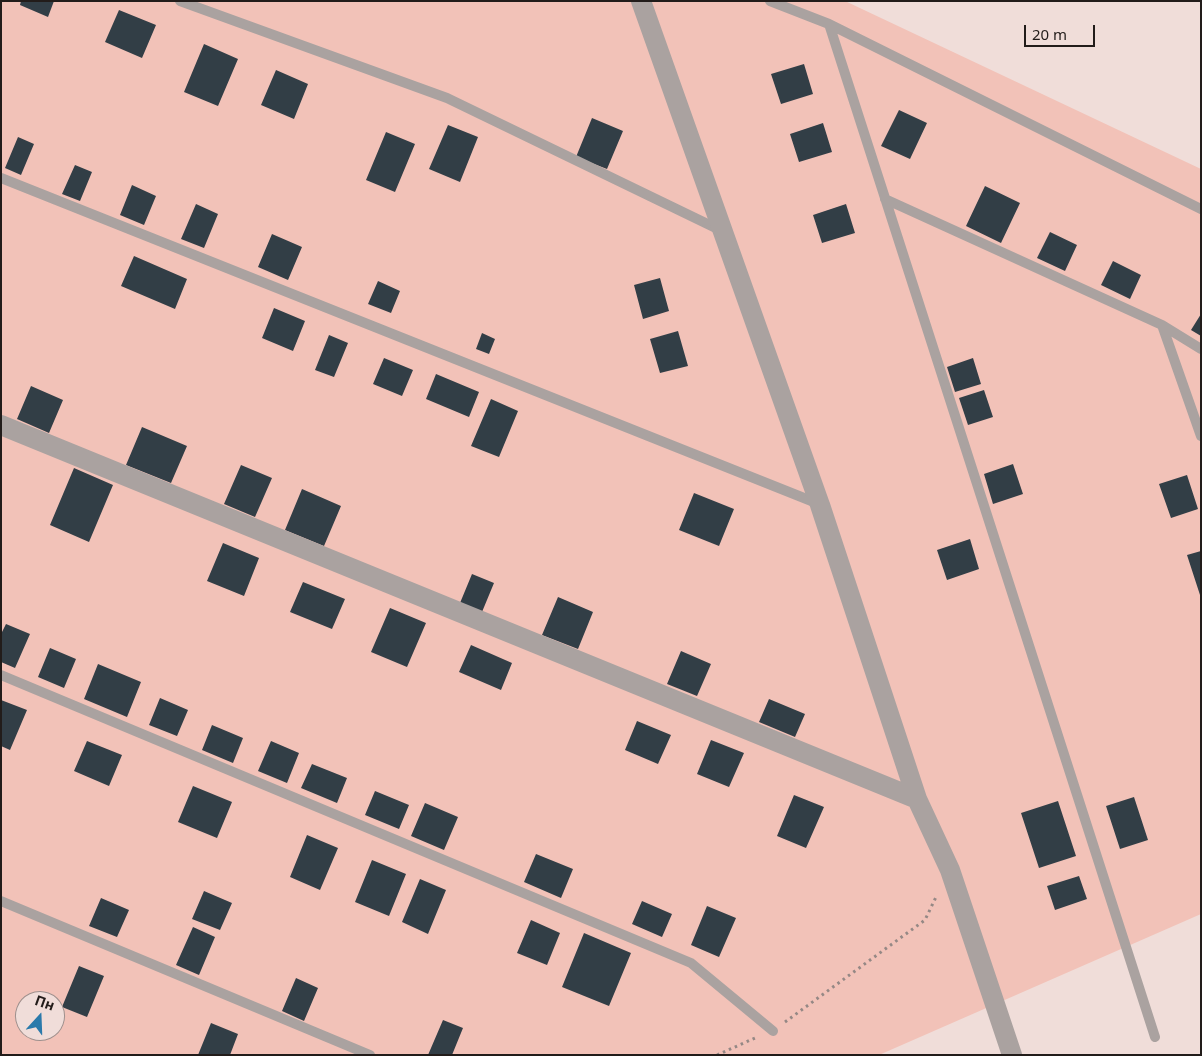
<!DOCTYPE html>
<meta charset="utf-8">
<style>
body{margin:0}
#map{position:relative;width:1202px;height:1056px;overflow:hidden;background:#f0ddd9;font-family:"Noto Sans",sans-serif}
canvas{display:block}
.frame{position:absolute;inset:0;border:2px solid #221c1a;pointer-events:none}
.north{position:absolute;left:15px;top:991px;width:50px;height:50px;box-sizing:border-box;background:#f0ddd9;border:1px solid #9e908d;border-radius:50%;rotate:20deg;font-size:14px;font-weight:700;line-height:20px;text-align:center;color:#221c1a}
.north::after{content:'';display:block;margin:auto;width:18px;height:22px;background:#2a7aab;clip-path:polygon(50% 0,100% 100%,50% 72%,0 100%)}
.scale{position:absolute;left:1024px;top:25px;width:71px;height:22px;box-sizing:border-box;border:2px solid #221c1a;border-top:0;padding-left:6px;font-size:15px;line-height:18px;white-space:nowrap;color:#221c1a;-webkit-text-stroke:4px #f0ddd9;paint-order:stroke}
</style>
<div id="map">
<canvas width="1202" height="1056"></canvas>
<div class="frame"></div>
<div class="north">Пн</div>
<div class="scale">20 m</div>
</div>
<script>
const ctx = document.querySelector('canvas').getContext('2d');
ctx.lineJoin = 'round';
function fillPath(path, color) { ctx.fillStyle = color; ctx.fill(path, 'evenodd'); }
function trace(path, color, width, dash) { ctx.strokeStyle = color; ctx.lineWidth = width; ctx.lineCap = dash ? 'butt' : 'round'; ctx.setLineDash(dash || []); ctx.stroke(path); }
fillPath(new Path2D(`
 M1,1H845L1201,169V914L879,1055H1ZM25,1001H55V1031H25Z`), '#f2c2b8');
fillPath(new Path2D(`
 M21,1H54L48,17L20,5Z
 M119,10L156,25L142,58L105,42Z
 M204,44L238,59L218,106L184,92Z
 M804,64L813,94L781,104L771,74Z
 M276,70L308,84L294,119L261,105Z
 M899,110L927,123L910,159L881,146Z
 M592,118L623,131L607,169L576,157Z
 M823,123L832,152L799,162L790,134Z
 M448,125L478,137L460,182L429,169Z
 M386,132L415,144L395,192L366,180Z
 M18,137L34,144L21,175L5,168Z
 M75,165L92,172L80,201L62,194Z
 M132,185L156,196L144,225L120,215Z
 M985,186L1020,203L1001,243L966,226Z
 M196,204L218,214L204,248L181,239Z
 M846,204L855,233L822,243L813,215Z
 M1050,232L1077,245L1065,271L1037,258Z
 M272,234L302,247L288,280L258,267Z
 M134,256L187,279L175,309L121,286Z
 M1113,261L1141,275L1130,299L1101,285Z
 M660,278L669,311L643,319L634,285Z
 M378,281L400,291L391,313L368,304Z
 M274,308L305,321L293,351L262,338Z
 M1201,314V336L1191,330Z
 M678,331L688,366L660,373L650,339Z
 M482,333L495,339L489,354L476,349Z
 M329,335L348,343L334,377L315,370Z
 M384,358L413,370L402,396L373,384Z
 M973,358L981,384L955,392L947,367Z
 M436,374L479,392L469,417L426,399Z
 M31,386L63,400L49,433L17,419Z
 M984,390L993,417L968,425L959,398Z
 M491,399L518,411L499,457L471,446Z
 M142,427L187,446L171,483L126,465Z
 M1013,464L1023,494L993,504L984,474Z
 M241,465L272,478L255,517L224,504Z
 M74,468L113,485L89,542L50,525Z
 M1187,475L1198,509L1171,518L1159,484Z
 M302,489L341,506L324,546L285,530Z
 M694,493L734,509L719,546L679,530Z
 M970,539L979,569L947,580L937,550Z
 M223,543L259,558L244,596L207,581Z
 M1201,551V595H1200L1187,555Z
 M472,574L494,583L482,612L460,603Z
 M303,582L345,599L332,629L290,612Z
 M558,597L593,612L578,649L542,635Z
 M390,608L426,623L407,667L371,652Z
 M6,624L30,634L15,668L1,662V634Z
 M471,645L512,663L501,690L459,672Z
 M50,648L76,659L64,688L38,677Z
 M681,651L711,664L697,696L667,684Z
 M98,664L141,682L127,717L84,699Z
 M160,698L188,710L177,736L149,725Z
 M769,699L805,714L795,737L759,722Z
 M1,700L27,710L10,750L1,746Z
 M637,721L671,735L658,764L625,750Z
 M212,725L243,738L233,763L202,750Z
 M711,740L744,753L729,787L697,774Z
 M87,741L122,755L109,786L74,771Z
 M271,741L299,753L287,783L258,771Z
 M312,764L347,778L337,803L301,788Z
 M193,786L232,802L217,838L178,822Z
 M375,791L409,805L399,829L365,815Z
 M794,795L824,807L806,848L777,836Z
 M1134,797L1148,840L1120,849L1106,806Z
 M1058,801L1076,856L1039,868L1021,813Z
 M425,803L458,817L444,850L411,836Z
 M307,835L338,848L320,890L290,877Z
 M536,854L573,869L561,898L524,882Z
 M372,860L406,874L389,916L355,902Z
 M1079,876L1087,899L1055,910L1047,886Z
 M420,879L446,890L428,934L402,922Z
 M204,891L232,903L220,930L192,919Z
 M101,898L129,910L117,937L89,926Z
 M642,901L672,914L662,937L632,924Z
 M707,906L736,918L719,957L691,945Z
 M531,920L560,933L547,965L517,953Z
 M193,927L215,937L199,975L176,965Z
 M584,933L631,953L609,1006L562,987Z
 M79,966L104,976L87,1017L62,1007Z
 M296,978L318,988L304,1021L282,1011Z
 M443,1020L463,1028L452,1055H428Z
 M211,1023L238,1034L230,1055H198Z`), '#323e46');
trace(new Path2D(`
 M785,1022L925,920L936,897
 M717,1055L755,1038`), '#958885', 3, [2.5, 4]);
trace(new Path2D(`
 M180,1L447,98L722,231
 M770,1L829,24L1201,209
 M829,24L1155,1037
 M1,178L819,504
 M885,199L1162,325L1201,349
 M1162,325L1201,436
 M1,675L691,963L773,1031
 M1,901L370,1055`), '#aaa2a0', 10);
trace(new Path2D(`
 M641,1L820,505L917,799L950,870L1012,1055
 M1,425L917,799`), '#aaa2a0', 20);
</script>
